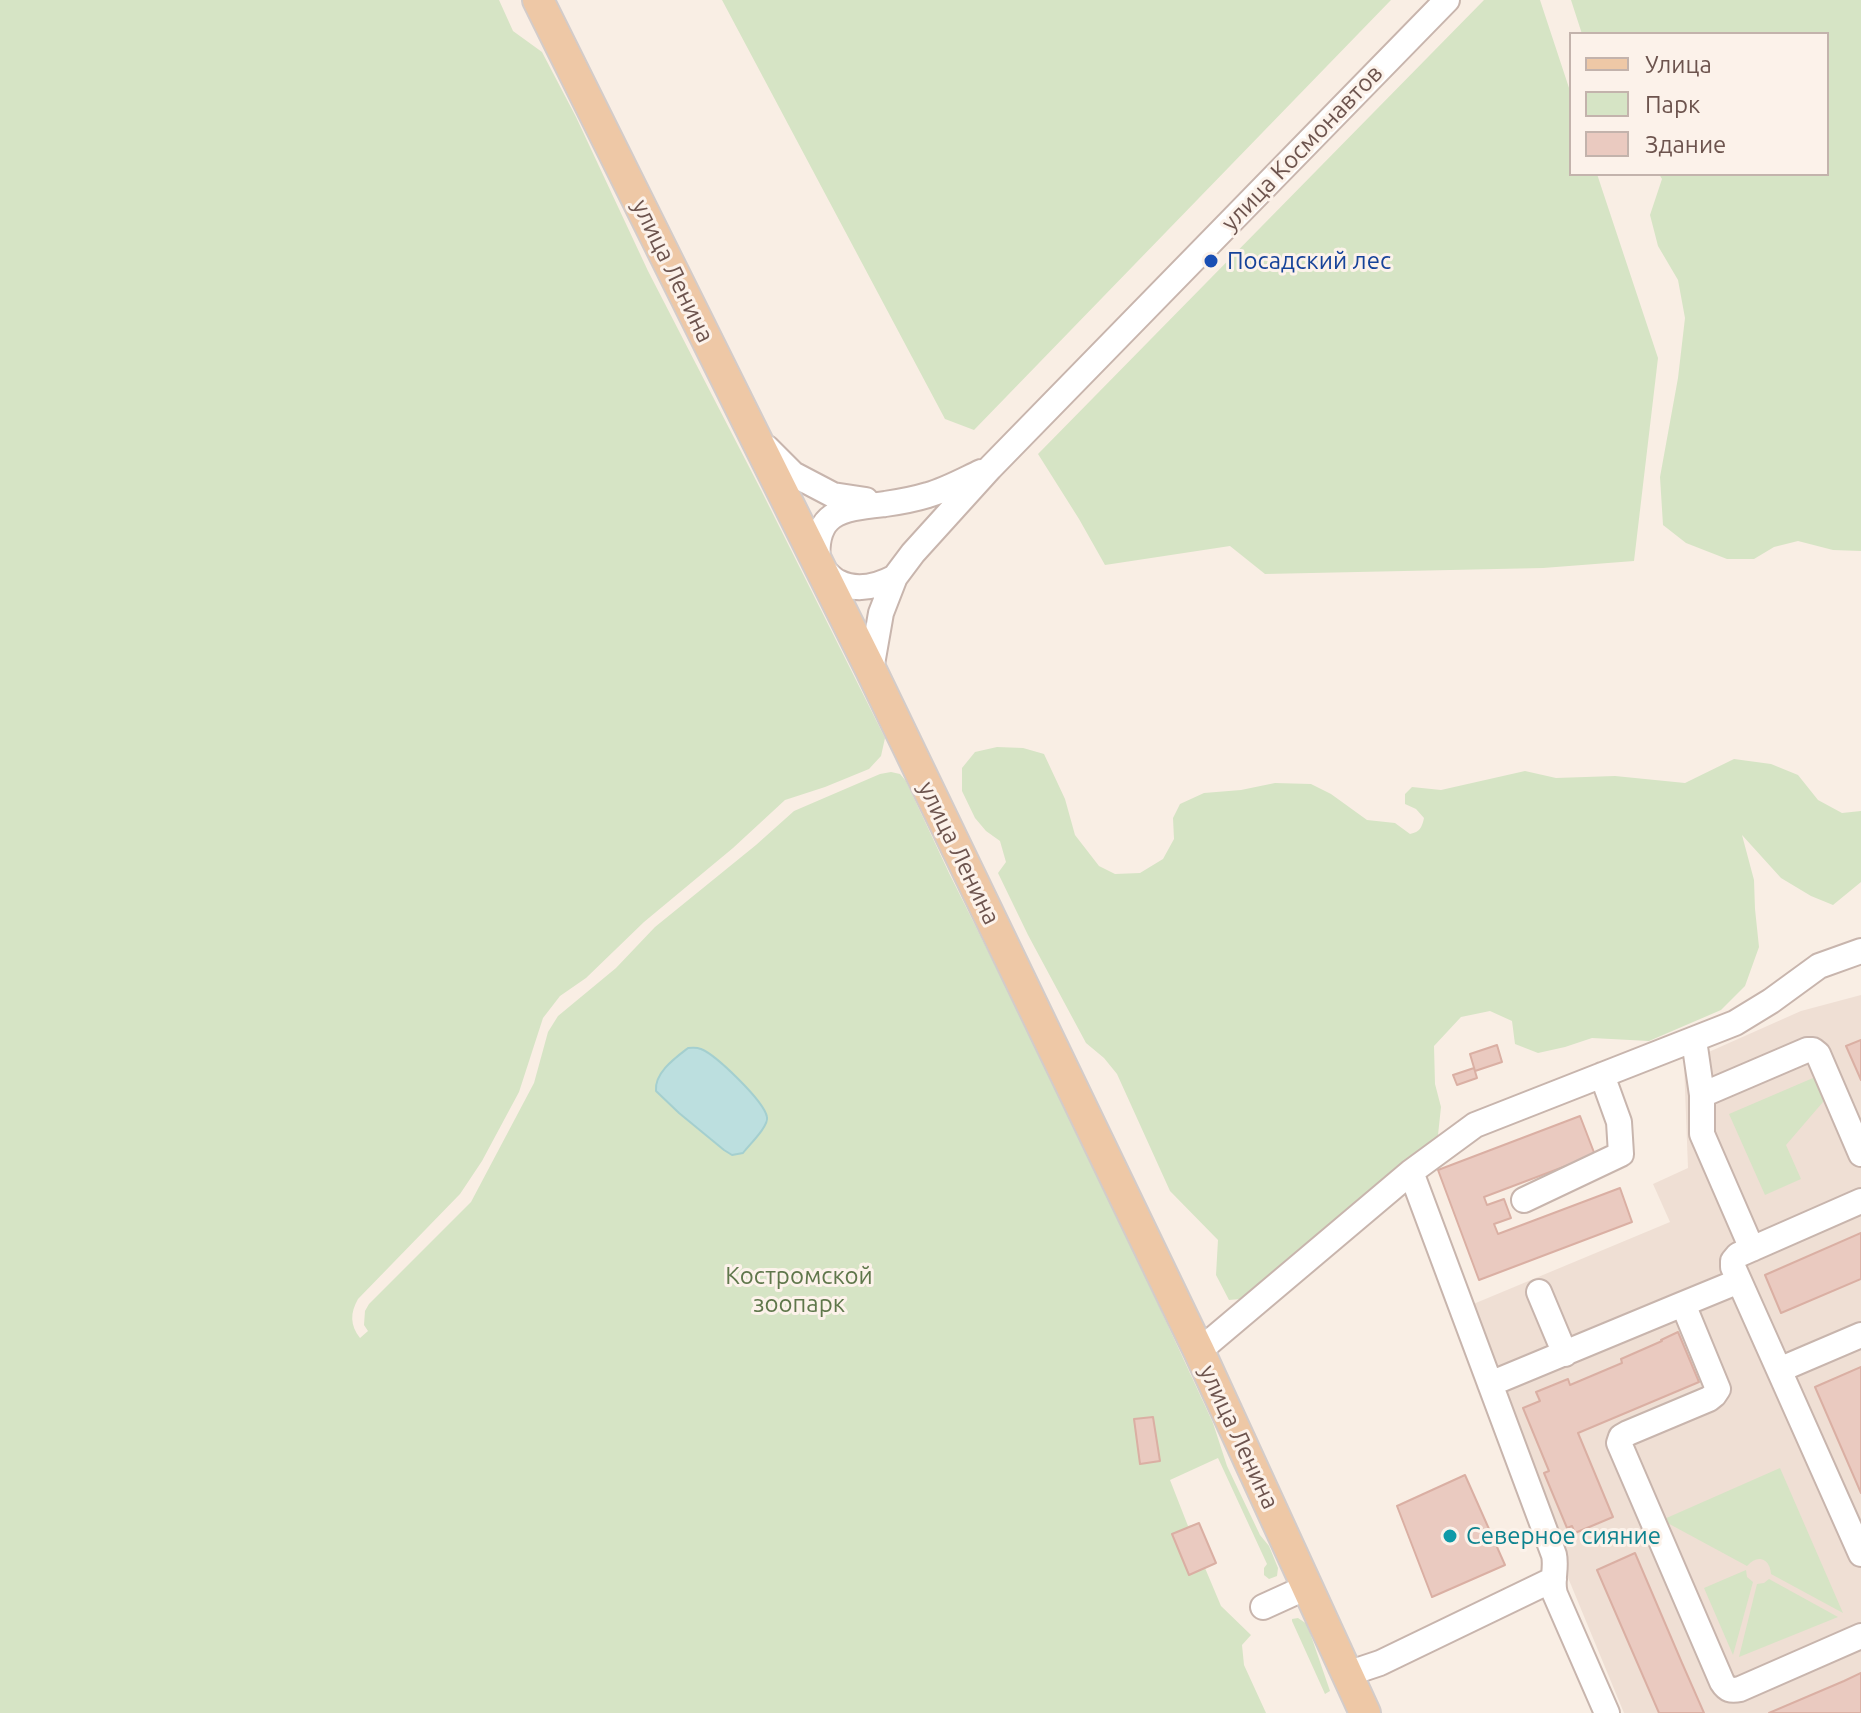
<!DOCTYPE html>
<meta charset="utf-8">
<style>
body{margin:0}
#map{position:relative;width:1861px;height:1713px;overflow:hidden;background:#f9eee4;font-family:Ubuntu,sans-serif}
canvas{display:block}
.legend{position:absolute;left:1569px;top:32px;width:260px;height:144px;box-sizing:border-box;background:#fcf2ea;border:2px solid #c3b3ac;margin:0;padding:10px 14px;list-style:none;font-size:24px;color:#6d544e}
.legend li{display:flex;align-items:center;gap:16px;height:40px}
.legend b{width:40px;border:2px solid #c3b3ac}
</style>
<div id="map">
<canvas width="1861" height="1713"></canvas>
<ul class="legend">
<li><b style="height:10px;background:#eec8a6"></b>Улица</li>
<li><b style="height:22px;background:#d6e4c5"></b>Парк</li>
<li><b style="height:22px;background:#eacac0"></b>Здание</li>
</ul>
</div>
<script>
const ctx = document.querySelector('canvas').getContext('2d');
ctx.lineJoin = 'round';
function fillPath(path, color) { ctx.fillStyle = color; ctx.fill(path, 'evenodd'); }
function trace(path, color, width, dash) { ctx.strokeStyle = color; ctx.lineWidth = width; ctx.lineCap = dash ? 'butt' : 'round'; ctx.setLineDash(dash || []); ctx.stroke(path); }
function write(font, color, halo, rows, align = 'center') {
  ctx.font = font + ' Ubuntu,sans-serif'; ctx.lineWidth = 6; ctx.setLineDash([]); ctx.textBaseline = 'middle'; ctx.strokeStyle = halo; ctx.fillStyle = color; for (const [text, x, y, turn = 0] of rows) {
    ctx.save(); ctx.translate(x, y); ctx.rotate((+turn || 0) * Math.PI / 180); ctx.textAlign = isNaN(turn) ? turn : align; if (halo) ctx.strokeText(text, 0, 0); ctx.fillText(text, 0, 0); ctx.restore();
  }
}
fillPath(new Path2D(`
 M1861,995V1713H1624L1569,1580L1471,1305L1670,1222L1653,1184L1688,1168L1684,1063L1801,1011Z`), '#efdfd4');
fillPath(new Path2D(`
 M0,0H499L513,31L542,52L576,117L648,271L761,490L885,738L881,756L869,769L825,787L785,800L733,848L644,922L586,978L560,996L543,1018L519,1092L482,1161L460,1194L358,1299C350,1313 350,1325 360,1338L368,1331L364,1325L365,1311L369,1304L471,1202L534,1083L548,1032L558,1016L616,968L655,927L756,845L794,811L880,774L891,772L900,774L906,781L949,873L1080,1135L1213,1423L1227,1466L1260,1535L1269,1546L1278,1568L1277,1576L1269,1579L1264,1575V1568L1267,1564L1218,1458L1170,1480L1188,1526L1199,1523L1216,1563L1205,1568L1221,1606L1251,1635L1242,1645L1244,1665L1266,1713H0Z
 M722,0H1391L974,430L945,419Z
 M1484,0H1540L1571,94V174H1597L1658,358L1634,561L1543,568L1265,574L1230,546L1105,565L1079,519L1038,454Z
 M1571,0H1861V551L1833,550L1798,541L1774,547L1754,559H1727L1686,543L1663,525L1660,477L1678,378L1685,318L1678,280L1658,246L1650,215L1662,179L1659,174H1827V34H1582Z
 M997,747L1023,748L1044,754L1065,799L1075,835L1099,866L1115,874L1140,873L1163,859L1174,839L1173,818L1180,804L1204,793L1241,790L1275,783L1311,784L1331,794L1367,820L1395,823L1410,834C1420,832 1422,827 1424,818L1416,809L1405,804V794L1412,787L1441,790L1525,771L1556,778L1615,776L1685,783L1734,759L1771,764L1798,775L1818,800L1842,813L1861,811V882L1833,905L1811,896L1781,878L1742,835L1754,880L1755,909L1759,947L1745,986L1721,1010L1649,1041L1592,1038L1565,1047L1538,1053L1515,1044L1512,1021L1490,1011L1461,1017L1434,1046L1435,1084L1441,1107L1438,1135L1403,1174L1251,1298L1229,1300L1216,1275L1218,1240L1170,1191L1117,1074L1104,1058L1086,1043L1028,935L998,873L1006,862L1000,841L986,831L975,818L962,791V768L975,752Z
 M1820,1075L1829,1095L1786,1145L1801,1179L1765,1195L1729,1114Z
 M1780,1468L1843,1613L1771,1574C1770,1558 1757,1554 1747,1566L1662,1520Z
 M1746,1570L1747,1577L1753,1582L1733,1655L1704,1588Z
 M1769,1579L1838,1617L1739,1657L1757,1584L1764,1583Z
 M1298,1618L1307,1624L1330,1691L1325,1694L1292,1621V1619Z`), '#d6e4c5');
const water = new Path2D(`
 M688,1048C695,1048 695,1047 701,1049C716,1055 764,1101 767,1117C769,1126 749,1145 743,1153L732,1155L724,1150L679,1113L656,1091C654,1073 675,1058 688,1048Z`);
fillPath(water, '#bcdfdf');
trace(water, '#a4cfcf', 2);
const building = new Path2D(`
 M1861,1040V1080L1846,1046Z
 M1497,1045L1502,1062L1475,1071L1470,1054Z
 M1474,1068L1477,1078L1457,1085L1453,1075Z
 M1580,1116L1595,1155L1484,1197L1487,1205L1504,1199L1511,1218L1494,1224L1498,1234L1620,1188L1632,1222L1479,1280L1438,1170Z
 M1861,1233V1279L1781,1313L1765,1275Z
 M1678,1332L1699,1382L1578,1433L1613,1517L1575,1533L1572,1526L1567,1528L1544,1473L1549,1471L1523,1408L1540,1401L1536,1392L1568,1379L1570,1385L1622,1363L1621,1359L1662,1341L1661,1340Z
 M1861,1367V1493L1815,1387Z
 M1153,1417L1160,1461L1140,1464L1134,1419Z
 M1465,1475L1505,1565L1432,1597L1397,1506Z
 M1199,1523L1216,1563L1189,1575L1172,1534Z
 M1635,1553L1682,1663L1704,1713H1659L1597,1570Z
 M1861,1673V1713H1769L1844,1681Z`);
fillPath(building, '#eacac0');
trace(building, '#daafa3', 2);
const minor = new Path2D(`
 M767,448L793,474L833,495L866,500
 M895,577C878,586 857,592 838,582C831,579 824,570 818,564C813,511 841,509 885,504C899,502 915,499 928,495C946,490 964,480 981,472
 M871,670L881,613L895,577L913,553L990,468L1447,0
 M1694,1040L1702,1095V1134L1752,1249
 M1702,1095L1807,1050H1813L1818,1054L1861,1154
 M1411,1172L1554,1555C1557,1568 1551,1581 1555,1594L1607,1713
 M1524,1200L1621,1154L1619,1122L1602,1075
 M1539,1292L1565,1354
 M1683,1304L1739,1281
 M1861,1335L1779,1370L1861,1554
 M1199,1351L1411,1172L1475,1125L1735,1023L1771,1001L1819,966L1861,951
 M1779,1370L1733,1267V1261L1738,1255L1861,1201
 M1490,1384L1683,1304L1718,1389L1714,1395L1709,1399L1628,1433L1621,1437L1619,1443L1722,1682C1727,1690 1731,1691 1740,1689L1861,1636
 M1263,1607L1307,1587
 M1347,1674L1380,1663L1554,1579`);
const major = new Path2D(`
 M538,0L871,670L1199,1351L1365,1713`);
trace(minor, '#c8b5ad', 28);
trace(major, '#d3ccca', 34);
trace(minor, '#fff', 24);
trace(major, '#eec8a6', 30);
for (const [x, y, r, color] of [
 [1211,261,8,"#1a4fb4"],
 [1450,1536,8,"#0f9aa8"]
]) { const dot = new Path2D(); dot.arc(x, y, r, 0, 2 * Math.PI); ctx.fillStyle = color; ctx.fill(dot); trace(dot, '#fcf2ea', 3); }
write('24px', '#6d544e', '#fcf2ea', [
 ["улица Космонавтов",1302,148,-46],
 ["улица Ленина",673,271,64],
 ["улица Ленина",959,853,64],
 ["улица Ленина",1239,1437,65]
]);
write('24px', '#164399', '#fcf2ea', [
 ["Посадский лес",1227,261]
], 'left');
write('24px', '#5f774b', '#fcf2ea', [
 ["Костромской",799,1276],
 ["зоопарк",799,1304]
]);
write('24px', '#0d838f', '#fcf2ea', [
 ["Северное сияние",1466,1536]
], 'left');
</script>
